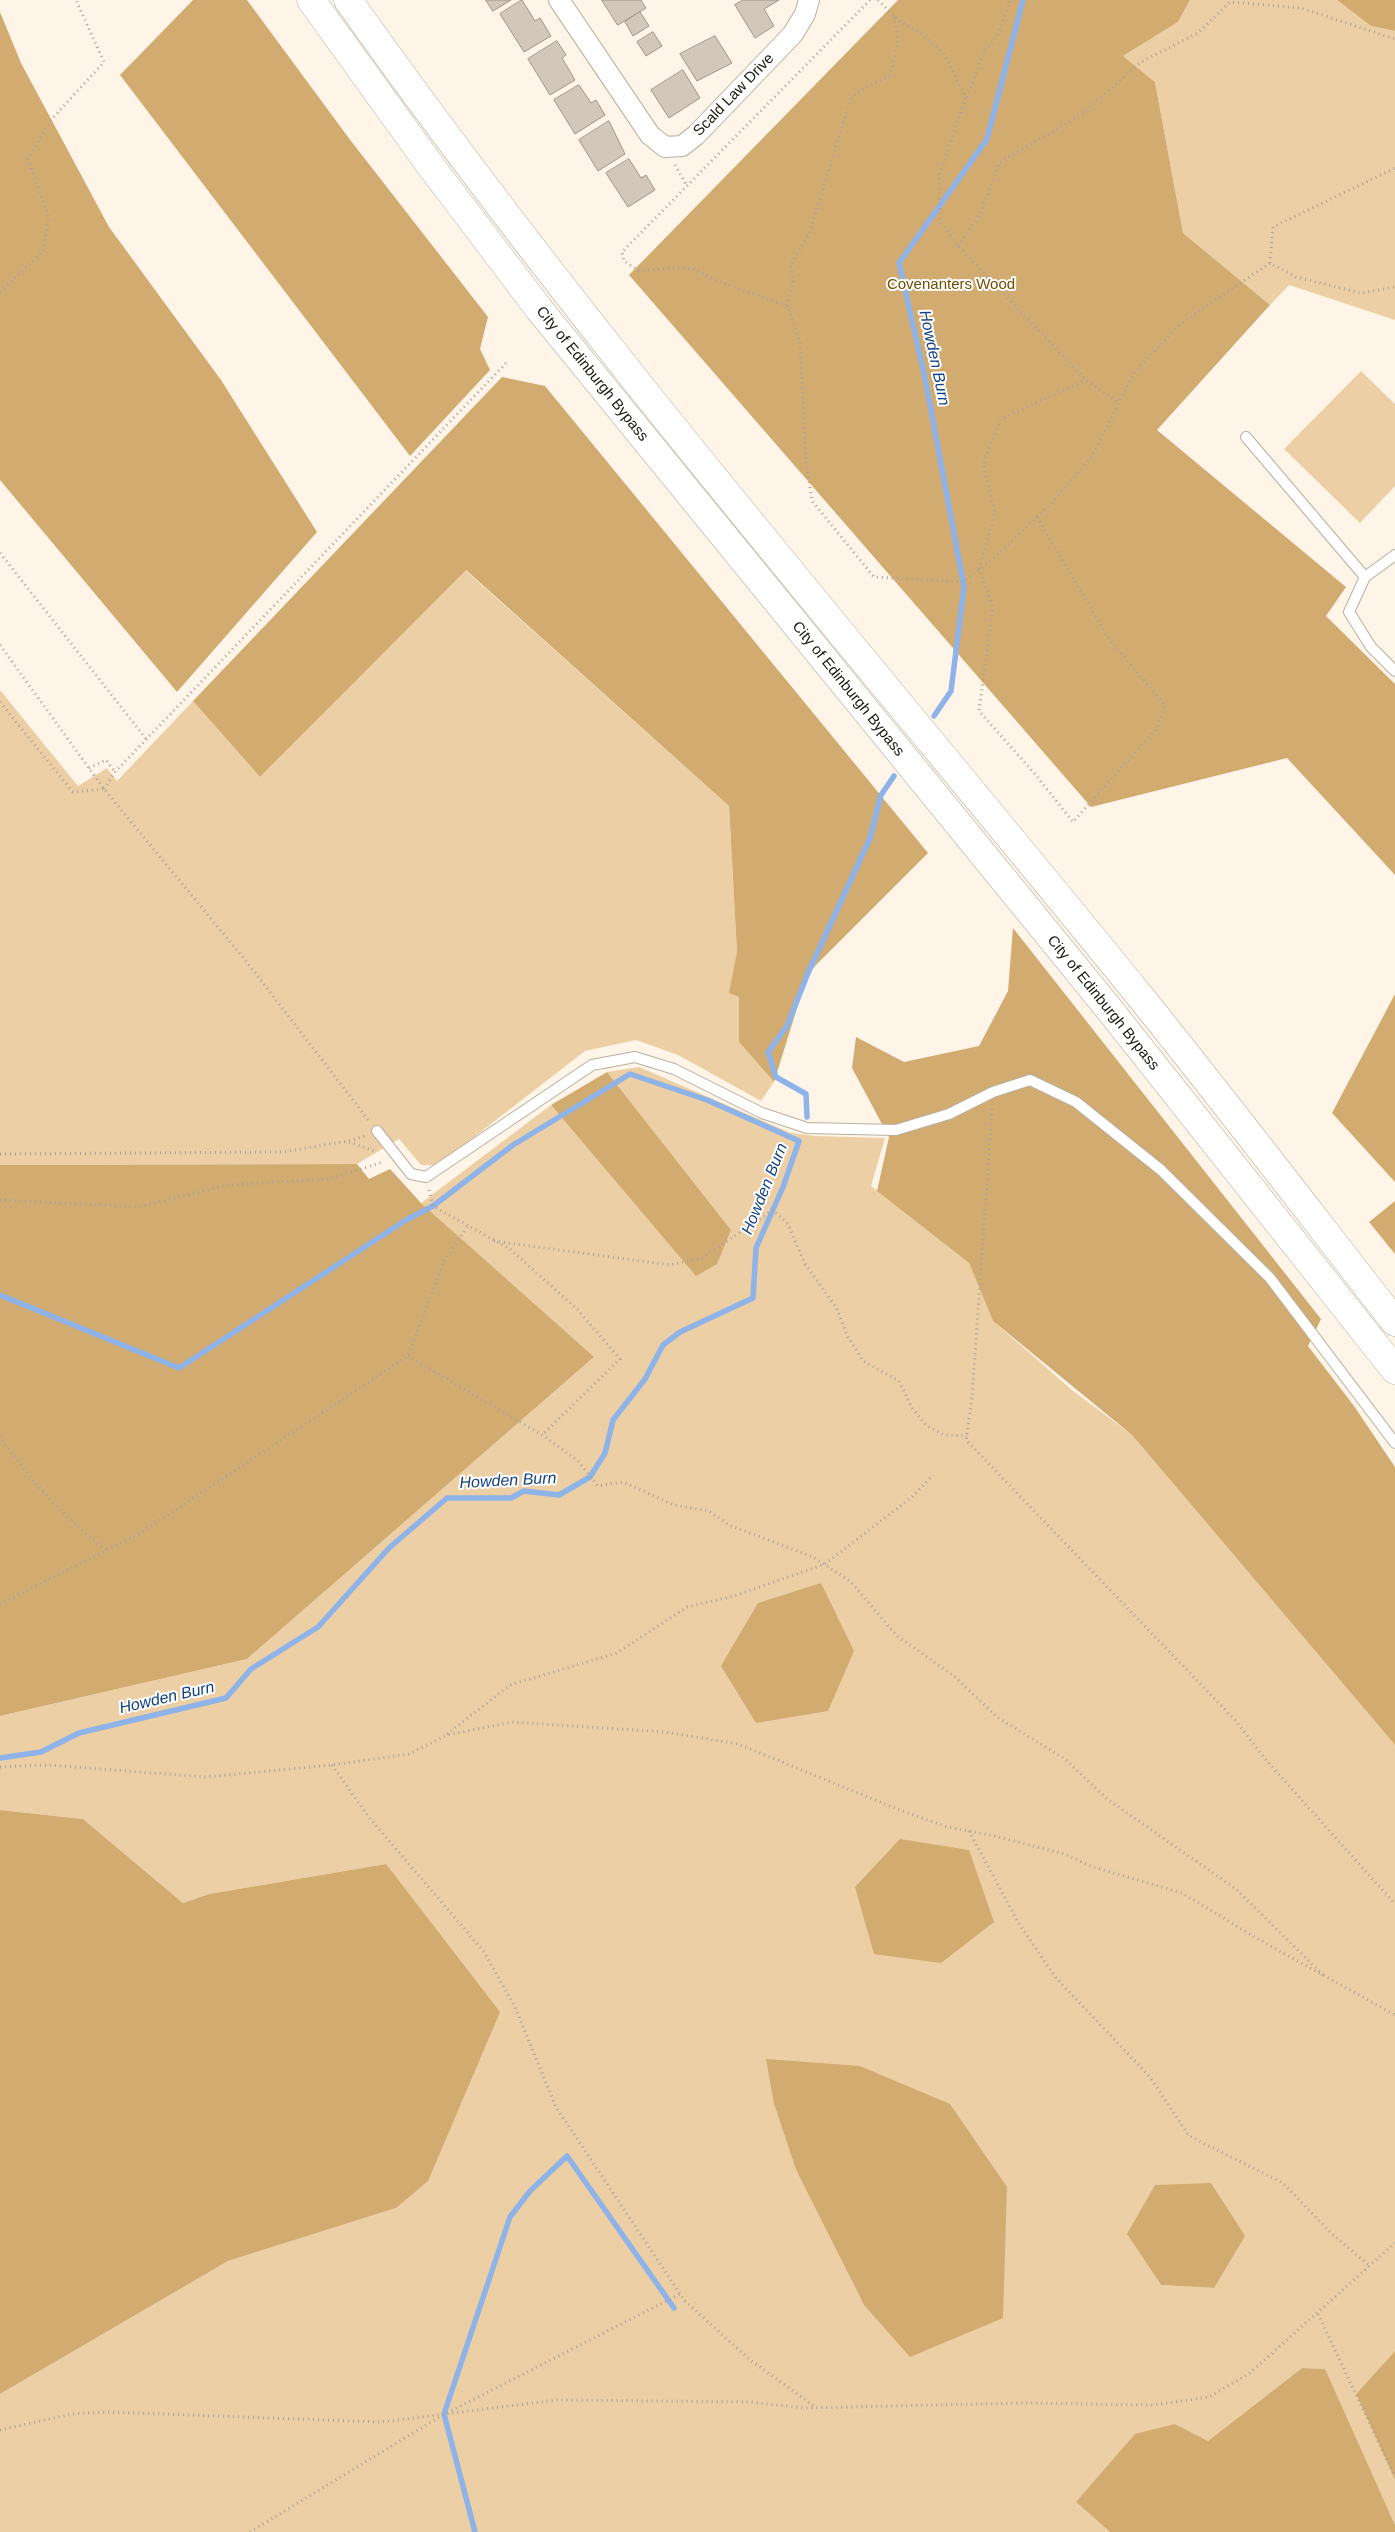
<!DOCTYPE html>
<style>
body{margin:0}
canvas{display:block;background:#fef5e8}
</style>
<canvas width="1395" height="2532"></canvas>
<script>
const ctx = document.querySelector('canvas').getContext('2d');
ctx.lineJoin = 'round';
function fillPath(path, color) { ctx.fillStyle = color; ctx.fill(path, 'evenodd'); }
function trace(path, color, width, dash) { ctx.strokeStyle = color; ctx.lineWidth = width; ctx.lineCap = dash ? 'butt' : 'round'; ctx.setLineDash(dash || []); ctx.stroke(path); }
function write(font, color, halo, rows, align = 'center') {
  ctx.font = font + ' Arial,sans-serif'; ctx.lineWidth = 4; ctx.setLineDash([]); ctx.textBaseline = 'middle'; ctx.strokeStyle = halo; ctx.fillStyle = color; for (const [text, x, y, turn = 0] of rows) {
    ctx.save(); ctx.translate(x, y); ctx.rotate((+turn || 0) * Math.PI / 180); ctx.textAlign = isNaN(turn) ? turn : align; if (halo) ctx.strokeText(text, 0, 0); ctx.fillText(text, 0, 0); ctx.restore();
  }
}
fillPath(new Path2D(`
 M1190,0H1337L1371,26L1395,31V320L1289,285L1270,305L1183,233L1155,82L1123,56L1178,22Z
 M1361,371L1395,404V486L1360,523L1284,449Z
 M465,570L729,806L737,952L730,993L740,997L739,1042L774,1082L761,1101L678,1055L636,1040L585,1051L438,1165H421L399,1139L357,1164L0,1165V690L78,786L107,768L117,781L193,701L260,777Z
 M639,1067L791,1133L816,1136L885,1138L871,1186L969,1263L993,1321L1072,1390L1132,1435L1395,1745V2351L1356,2394L1395,2480V2525L1324,2369L1302,2368L1208,2441L1175,2424L1076,2502L1110,2532H0V2394L228,2261L396,2208L386,1864L209,1894L183,1903L83,1819L0,1810V1716L247,1659L593,1358L421,1203L551,1105L696,1275L731,1230L607,1072ZM774,2104L864,2305L796,2170ZM1128,2235L1214,2288L1161,2285Z`), '#eccfa4');
fillPath(new Path2D(`
 M193,0H247L351,141L488,317L480,349L490,370L410,456L120,75Z
 M898,0H1190L1178,22L1123,56L1155,82L1183,233L1270,305L1157,430L1346,587L1326,616L1395,684V875L1287,758L1091,807L629,275Z
 M1337,0H1395V31L1371,26Z
 M0,12L21,63L109,227L221,380L317,532L177,692L0,480Z
 M502,377L545,386L928,853L808,973L774,1082L739,1042V997L729,993L737,952L729,806L466,570L260,777L193,701Z
 M1013,928L1321,1319L1308,1346L1354,1406L1395,1467V1745L1132,1435L993,1321L969,1263L877,1191L889,1137L852,1068L856,1037L904,1062L979,1046L1008,991Z
 M1395,994V1182L1332,1113Z
 M607,1072L731,1230L717,1264L696,1276L551,1105Z
 M357,1164L369,1179L390,1169L421,1203L594,1357L247,1659L0,1716V1165Z
 M1395,1201V1254L1369,1222Z
 M821,1583L854,1651L828,1711L756,1723L721,1666L758,1603Z
 M0,1810L83,1819L183,1903L209,1894L386,1864L500,2012L428,2181L396,2208L228,2261L0,2394Z
 M900,1839L969,1850L994,1922L941,1963L874,1954L855,1887Z
 M766,2059L860,2066L950,2104L1007,2187L1003,2318L910,2357L864,2305L796,2170L774,2104Z
 M1211,2183L1245,2236L1214,2288L1161,2285L1127,2234L1155,2185Z
 M1395,2351V2480L1356,2394Z
 M1302,2368L1325,2369L1395,2525V2532H1110L1076,2502L1135,2434L1175,2424L1208,2441Z`), '#d2ab71');
trace(new Path2D(`
 M934,716L951,691L964,587L925,378L899,263L987,139L1023,0
 M807,1117L806,1094L776,1077L768,1052L787,1026L808,973L870,838L881,795L894,776
 M0,1295L179,1368L406,1220L433,1206L513,1145L630,1074L707,1100L799,1141L783,1187L756,1248L753,1298L680,1332L663,1345L645,1379L613,1420L605,1453L590,1477L559,1495L524,1491L511,1498H447L389,1548L318,1627L251,1669L226,1698L79,1733L41,1752L0,1758
 M475,2532L444,2414L510,2217L530,2191L567,2156L674,2308`), '#8db3e8', 5.5);
const building = new Path2D(`
 M486,0H511L493,11Z
 M522,0L535,21L540,18L551,36L524,52L500,14Z
 M602,0H641L646,8L618,25Z
 M743,0H779L764,9L774,26L755,38L735,5Z
 M640,12L649,26L633,36L625,22Z
 M653,32L662,46L646,56L637,42Z
 M715,36L732,63L697,81L680,54Z
 M557,41L566,55L562,58L575,80L550,95L528,59Z
 M683,70L700,98L669,118L651,90Z
 M579,85L591,103L596,100L605,115L575,134L554,100Z
 M609,121L625,154L598,171L579,140Z
 M629,159L641,178L646,175L655,190L628,207L606,173Z`);
fillPath(building, '#d2c7b8');
trace(building, '#9f9486', 1);
const lane = new Path2D(`
 M1246,437L1365,577
 M1395,555L1365,577L1349,612L1371,647L1395,671
 M377,1131L411,1174L426,1177L592,1065L635,1057L674,1069L762,1113L807,1128L896,1130L949,1114L993,1092L1030,1080L1076,1102L1161,1170L1270,1278L1395,1443`);
const street = new Path2D(`
 M559,0L650,135L665,147L682,146L696,135L793,34L805,14L809,0`);
const highway = new Path2D(`
 M311,0L430,165L539,309L1109,1009L1395,1370
 M348,0C593,346 872,666 1139,995C1226,1103 1310,1213 1395,1322`);
trace(lane, '#b9af9f', 12);
trace(street, '#b9af9f', 22);
trace(highway, '#b9af9f', 29);
trace(new Path2D(`
 M870,0L622,252L624,261L639,271L670,268L694,269L715,280L787,306L800,342L806,461L812,501L874,577L963,582L993,559L1052,503L1092,456L1134,373L1180,324L1270,263L1296,277L1361,293L1395,287
 M878,0L899,21L921,33L944,54L966,97L939,176L940,221L958,246L1086,380L1119,403
 M967,97L985,50L992,44L999,32L1010,0
 M675,165L687,186
 M958,246L981,213L999,163L1081,115L1141,62L1198,33L1230,2L1301,8L1395,39
 M1270,263L1273,227L1395,168
 M0,292L43,251L49,218L28,159L51,120L104,62L76,0
 M787,306L794,279L790,266L809,234L850,101L856,93L889,76C897,52 901,39 893,15
 M1037,517L1109,639L1165,705L1157,728L1073,822L1035,774L979,711L993,607L979,569L995,512L983,464L1001,419L1086,380
 M0,553L147,740
 M0,645L104,789L250,966L369,1121
 M0,702L73,792L104,789
 M89,768L106,760L115,772
 M104,789L115,772L508,361
 M992,1109L972,1398L966,1440L1235,1720L1266,1760L1395,1904
 M349,1142L374,1151
 M0,1154L283,1152L348,1141L365,1136
 M429,1190L433,1206L510,1249L577,1309L620,1359L542,1435
 M0,1200L138,1207L228,1185L330,1179L383,1162
 M494,1241L670,1265L702,1258L773,1210L788,1224L805,1264L836,1307L848,1337L863,1361L899,1381L912,1408L926,1425L944,1435L967,1436
 M408,1356L542,1435L577,1460L598,1486L623,1482L674,1505L709,1511L729,1525L813,1557L851,1582L897,1636L954,1676L997,1717L1065,1759L1107,1799L1236,1889L1323,1975
 M0,1436C29,1478 65,1521 107,1550
 M0,1604L139,1534L408,1356L443,1263L467,1227
 M447,1734L510,1685L617,1653L687,1607L734,1596L825,1564L912,1497L933,1475
 M332,1765L368,1816L484,1952L515,2007L556,2107L684,2300L749,2359L814,2406
 M0,1767L48,1765L205,1777L332,1765L409,1754L447,1735L512,1722L665,1732L738,1744L897,1809L947,1827L995,1836L1064,1854L1093,1867L1182,1893L1258,1939L1395,2015
 M969,1831L1018,1922L1056,1978L1150,2077L1189,2136L1283,2183L1332,2234L1370,2266
 M1318,2314L1395,2477
 M447,2413L680,2294
 M0,2430L72,2414L108,2412L381,2422L557,2400L750,2402L805,2408L1025,2403L1153,2405L1209,2397L1250,2373L1395,2243
 M250,2532L441,2416`), '#a9a298', 3, [1, 4]);
trace(lane, '#fff', 10);
trace(street, '#fff', 20);
trace(highway, '#fff', 28);
write('15px', '#1a1711', '#fff', [
 ["Scald Law Drive",734,95,-46],
 ["City of Edinburgh Bypass",592,374,51],
 ["City of Edinburgh Bypass",848,689,51],
 ["City of Edinburgh Bypass",1103,1003,51]
]);
write('15px', '#724d00', '#fff', [
 ["Covenanters Wood",951,285]
]);
write('italic 16px', '#134282', '#fff', [
 ["Howden Burn",934,358,78],
 ["Howden Burn",765,1189,-68],
 ["Howden Burn",508,1481,-3],
 ["Howden Burn",167,1698,-13]
]);
</script>
